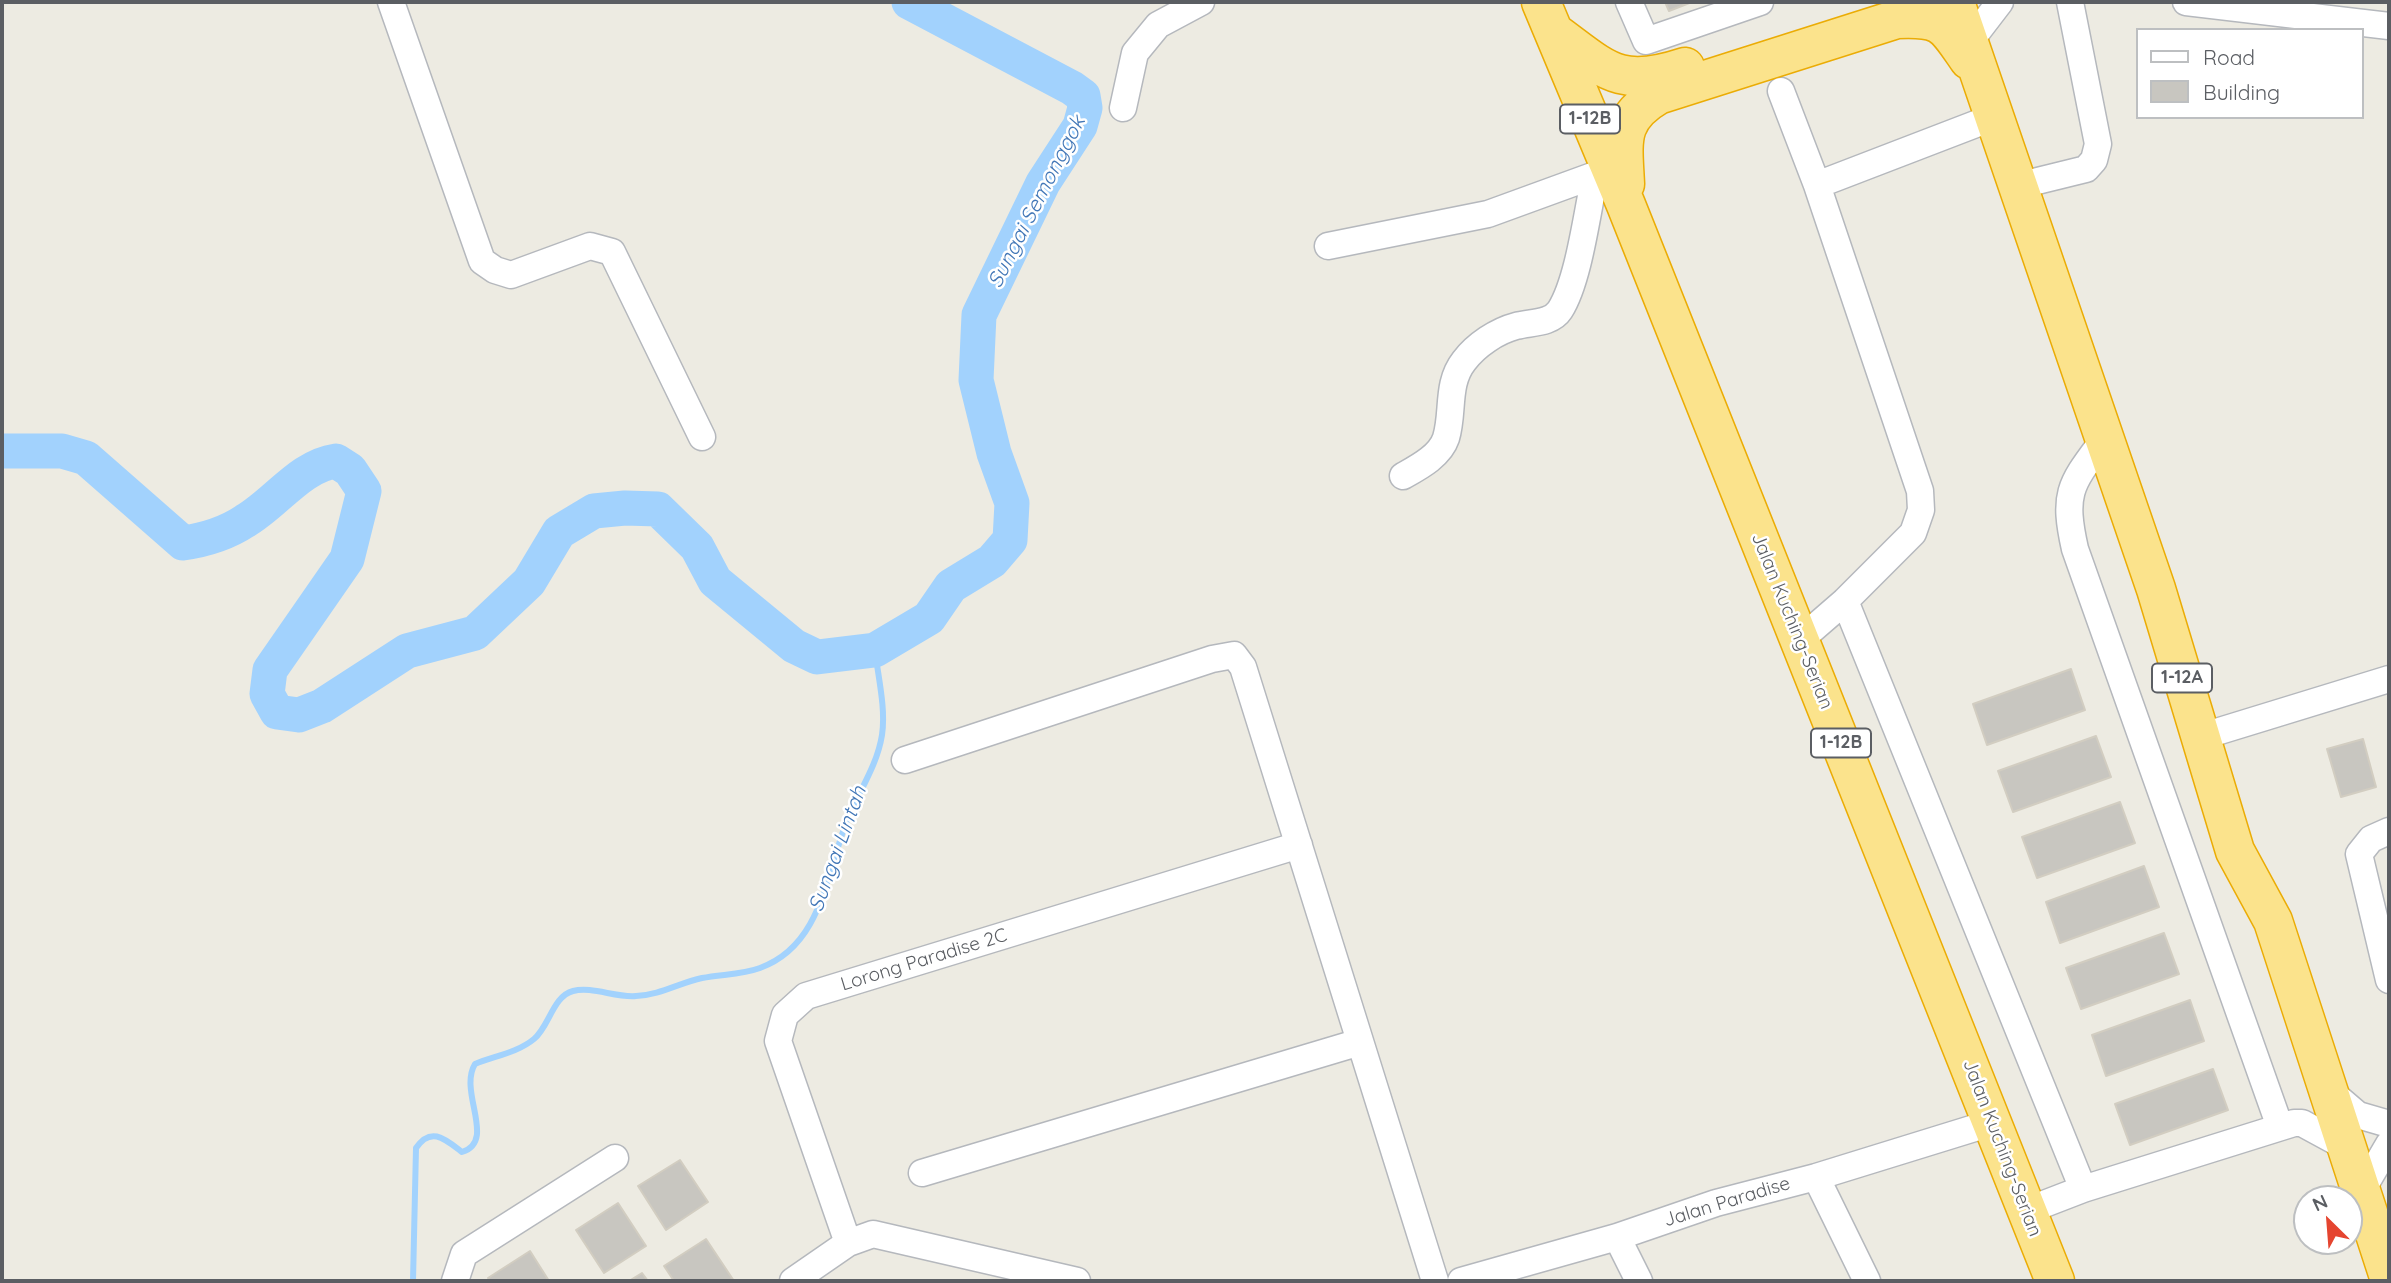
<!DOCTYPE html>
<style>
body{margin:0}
#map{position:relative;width:2391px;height:1283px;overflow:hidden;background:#edebe2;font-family:Quicksand,sans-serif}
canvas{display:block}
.frame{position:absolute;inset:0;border:4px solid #5b5e63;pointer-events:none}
.legend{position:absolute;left:2136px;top:28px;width:228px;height:91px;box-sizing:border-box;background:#fff;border:2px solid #bdbfc1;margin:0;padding:9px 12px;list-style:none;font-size:21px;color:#5b5e63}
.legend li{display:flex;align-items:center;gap:14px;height:35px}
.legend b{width:35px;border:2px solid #bdbfc1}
.north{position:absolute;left:2293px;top:1185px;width:70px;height:70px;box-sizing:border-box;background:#fff;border:2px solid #bdbfc1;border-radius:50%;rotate:335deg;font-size:19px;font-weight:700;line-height:28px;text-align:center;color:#5b5e63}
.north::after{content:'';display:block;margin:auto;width:24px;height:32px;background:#e54530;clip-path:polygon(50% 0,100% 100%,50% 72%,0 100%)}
</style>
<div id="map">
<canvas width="2391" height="1283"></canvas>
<div class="frame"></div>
<ul class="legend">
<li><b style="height:9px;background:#fff"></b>Road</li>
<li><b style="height:19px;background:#c8c6c0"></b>Building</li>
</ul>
<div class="north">N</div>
</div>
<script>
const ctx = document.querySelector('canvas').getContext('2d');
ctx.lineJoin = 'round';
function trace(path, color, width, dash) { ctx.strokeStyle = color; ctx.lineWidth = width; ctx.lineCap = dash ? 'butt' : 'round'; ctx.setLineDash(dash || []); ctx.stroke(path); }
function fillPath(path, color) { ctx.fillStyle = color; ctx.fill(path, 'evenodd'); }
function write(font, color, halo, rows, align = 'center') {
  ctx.font = font + ' Quicksand,sans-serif'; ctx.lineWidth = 5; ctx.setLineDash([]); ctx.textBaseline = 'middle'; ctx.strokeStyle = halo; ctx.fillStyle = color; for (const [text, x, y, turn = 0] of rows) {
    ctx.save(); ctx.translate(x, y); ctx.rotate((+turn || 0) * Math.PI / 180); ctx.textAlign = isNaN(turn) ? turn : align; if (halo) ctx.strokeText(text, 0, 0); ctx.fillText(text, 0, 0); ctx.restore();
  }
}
trace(new Path2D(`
 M2,452L3,451
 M413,1281L416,1148C431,1126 445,1139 462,1152C497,1141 458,1092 475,1064C494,1056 517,1053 534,1039C549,1027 553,996 573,991C592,986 616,998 636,996C660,995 679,983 702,978C722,974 741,975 760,968C821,946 826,876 846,823C857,794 877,767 882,735C886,708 878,677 875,650`), '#a2d2fd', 6);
trace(new Path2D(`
 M3,451H62L86,458L183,543C204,540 227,533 245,521C276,503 300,466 336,461L350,470L364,491L347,559L270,670L267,694L277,712L299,715L322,706L407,651L475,633L529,582L559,532L594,511L625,508L658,509L697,547L715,581L794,646L817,657L875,650L929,618L951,586L992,561L1010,540L1012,503L994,453L976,380L979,315L1043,183L1080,126L1085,108L1083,96L1072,88L909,2`), '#a2d2fd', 35);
const building = new Path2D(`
 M1665,2H1692L1669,11Z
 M2071,669L2085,710L1987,745L1973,704Z
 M2096,736L2111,777L2013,812L1998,771Z
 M2363,739L2376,787L2341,797L2327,749Z
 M2120,802L2135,843L2037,878L2022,837Z
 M2144,866L2159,907L2060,943L2046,902Z
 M2164,933L2179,974L2081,1009L2066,968Z
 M2190,1000L2204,1041L2106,1076L2092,1035Z
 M2213,1069L2228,1110L2130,1145L2115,1104Z
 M680,1160L708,1202L666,1230L638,1186Z
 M618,1203L646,1246L604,1273L576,1230Z
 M706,1239L734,1281H674L664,1266Z
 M530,1251L549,1281H490L488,1278Z
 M642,1273L648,1281H629Z`);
fillPath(building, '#c8c6c0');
trace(building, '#d2cdc1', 2);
const minor = new Path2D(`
 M391,2L482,261L495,270L511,275L590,246L612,252L702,437
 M1629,2L1646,41L1760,2
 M2186,2L2389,26
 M1971,47L1977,32L2000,2
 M1781,91L1817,185
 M1123,108L1135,53L1158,25L1201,2
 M2017,186L2086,169L2094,160L2098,144L2070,2
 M1328,246L1488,214L1606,171
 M2105,438C2071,484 2062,491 2075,549L2280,1127
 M1403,476C1419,467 1440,456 1446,438C1454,412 1446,384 1464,361C1476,345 1497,331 1516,326C1530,322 1551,324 1560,310C1579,280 1587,212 1595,176
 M1845,601L2083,1189
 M1800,640L1845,601L1913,533L1921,510L1920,491L1817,185L1994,117
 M2200,737L2389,679
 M905,760L1212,659L1234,655L1243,667L1435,1281
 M2389,831L2371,839L2359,854L2389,980
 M2330,1091L2358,1115L2389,1124
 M922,1173L1360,1042
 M1816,1177L1867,1281
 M2362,1190L2389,1144
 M2026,1211L2083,1189L2294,1123H2302L2348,1148
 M1617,1237L1639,1281
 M848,1243L778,1041L785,1015L806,996L1299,845
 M455,1281L464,1254L615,1158
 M793,1281L848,1243L873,1234L1077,1281
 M1461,1281L1617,1237L1716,1203L1816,1177L1994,1122`);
const highway = new Path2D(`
 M1541,2L1626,205L2055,1281
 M1955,2L2156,589L2235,851L2273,921L2389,1277
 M1554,32C1606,70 1618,89 1685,67
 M1625,184C1623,142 1617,119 1658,95L1897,19C1943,17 1944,24 1969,60`);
trace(minor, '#b5b8bd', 29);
trace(highway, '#ebac05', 41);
trace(minor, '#fff', 26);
trace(highway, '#fbe38c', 38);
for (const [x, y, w] of [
 [1590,119,60],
 [2182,678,60],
 [1841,743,60]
]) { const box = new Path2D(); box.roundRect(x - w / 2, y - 14.5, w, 29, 5); ctx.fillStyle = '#fff'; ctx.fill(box); trace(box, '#5b5e63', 2); }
write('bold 18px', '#5b5e63', null, [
 ["1-12B",1590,119],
 ["1-12A",2182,678],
 ["1-12B",1841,743]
]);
write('19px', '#5b5e63', '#fff', [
 ["Jalan Kuching-Serian",1792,621,68],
 ["Lorong Paradise 2C",924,960,-17],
 ["Jalan Kuching-Serian",2002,1148,69],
 ["Jalan Paradise",1727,1202,-17]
]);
write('italic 21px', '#4277b7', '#fff', [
 ["Sungai Semonggok",1037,202,-63],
 ["Sungai Lintah",838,849,-70]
]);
</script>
